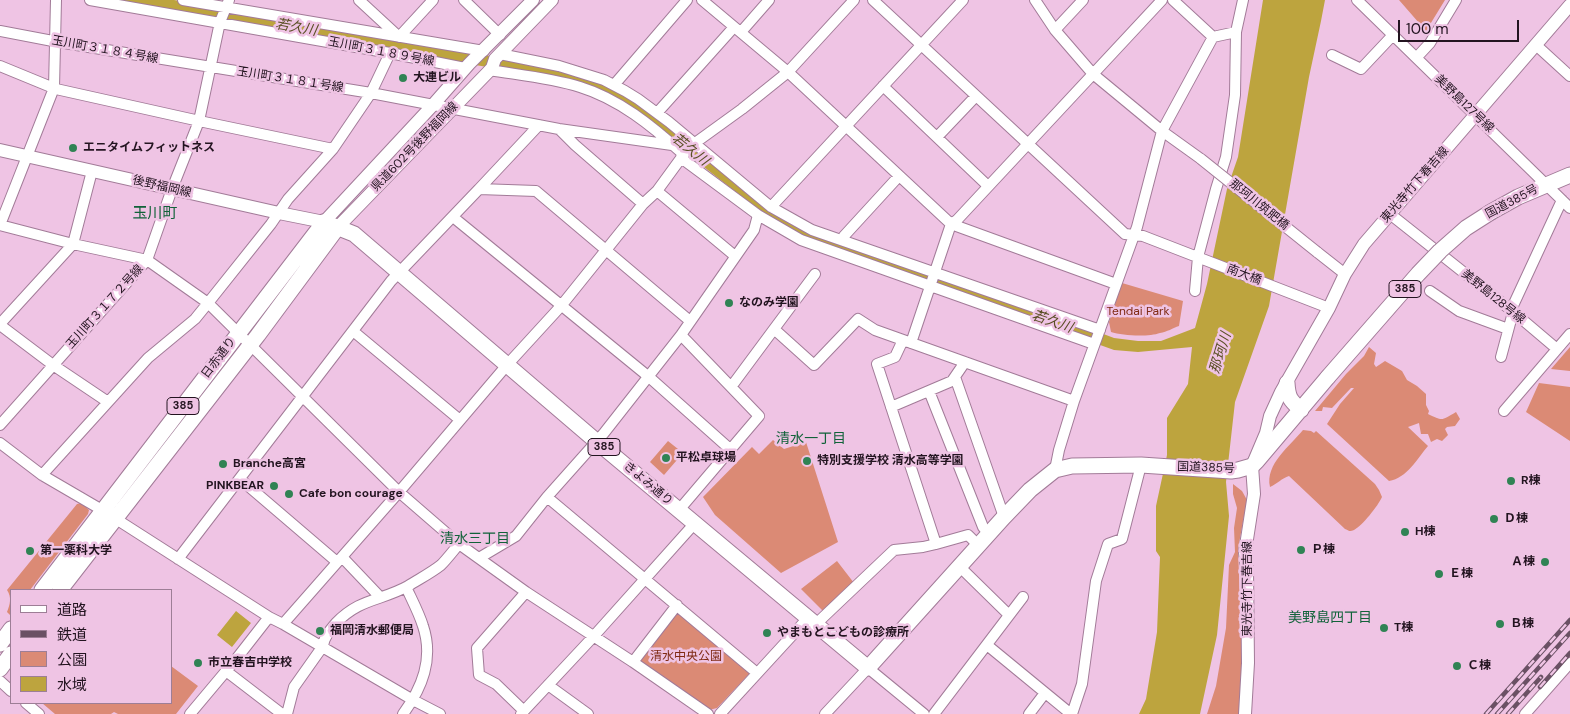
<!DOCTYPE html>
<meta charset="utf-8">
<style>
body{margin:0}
#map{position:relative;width:1570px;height:714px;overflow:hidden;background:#efc4e4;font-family:"DM Sans","Noto Sans JP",sans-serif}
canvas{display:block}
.legend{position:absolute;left:10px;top:589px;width:162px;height:115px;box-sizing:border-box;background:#efc4e4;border:1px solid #9d7e96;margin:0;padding:6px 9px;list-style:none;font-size:15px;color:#231420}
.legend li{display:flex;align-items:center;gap:10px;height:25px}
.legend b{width:25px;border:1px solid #9d7e96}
.scale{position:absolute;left:1398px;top:20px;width:121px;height:22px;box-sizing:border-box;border:2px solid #231420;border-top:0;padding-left:6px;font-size:15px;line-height:18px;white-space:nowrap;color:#231420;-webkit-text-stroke:4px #efc4e4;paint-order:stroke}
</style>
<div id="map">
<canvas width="1570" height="714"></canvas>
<ul class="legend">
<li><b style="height:6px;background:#fff"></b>道路</li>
<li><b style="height:6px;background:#6a5164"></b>鉄道</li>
<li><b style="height:14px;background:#db8a75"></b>公園</li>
<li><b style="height:14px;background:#bda43e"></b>水域</li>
</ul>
<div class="scale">100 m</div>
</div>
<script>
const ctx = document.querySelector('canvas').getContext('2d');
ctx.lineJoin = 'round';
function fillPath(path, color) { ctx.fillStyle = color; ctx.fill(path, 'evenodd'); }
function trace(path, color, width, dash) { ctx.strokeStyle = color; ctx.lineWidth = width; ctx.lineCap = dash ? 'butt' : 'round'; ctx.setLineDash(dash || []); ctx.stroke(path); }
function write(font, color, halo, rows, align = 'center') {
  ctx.font = font + ' "DM Sans","Noto Sans JP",sans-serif'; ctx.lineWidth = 5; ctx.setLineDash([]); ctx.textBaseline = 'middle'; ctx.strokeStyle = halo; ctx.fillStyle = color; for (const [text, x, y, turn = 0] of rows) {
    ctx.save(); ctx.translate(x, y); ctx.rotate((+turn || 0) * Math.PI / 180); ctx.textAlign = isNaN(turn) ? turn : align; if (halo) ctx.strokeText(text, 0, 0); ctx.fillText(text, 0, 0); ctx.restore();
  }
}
fillPath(new Path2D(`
 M1399,0H1445L1426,31Z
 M1122,283L1183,301L1179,326C1173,328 1167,332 1160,333C1149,337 1123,336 1111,332L1109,322Z
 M1369,347L1376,353L1374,364L1376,367L1385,361L1402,371L1407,380L1417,386L1426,394V405L1429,411L1428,414C1443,421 1441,421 1456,412L1460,419L1455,426L1447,427L1445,429L1448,435L1442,441L1437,439L1431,442L1428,434H1421L1419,423L1408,427L1428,446C1417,459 1407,478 1389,481L1327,424L1340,404L1354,388H1351L1332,408L1323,407L1322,411H1315L1346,374L1364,356Z
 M1570,347V371L1551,369Z
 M1539,383L1570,387V441L1526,412Z
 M1303,430L1311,431L1314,433L1316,431L1375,484L1379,490L1382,497C1378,506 1362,526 1354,530C1349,532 1350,531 1345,529L1289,476C1282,478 1277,484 1270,487C1265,464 1290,446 1303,430Z
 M773,440L784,449L806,442L838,542L781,573L715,515L703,497L752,447L759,454Z
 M668,441L683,453L664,475L650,462Z
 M1233,484L1242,491L1247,500L1238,549L1242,653L1239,714H1207L1216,686L1226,628L1229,565L1235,552L1234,528L1237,508L1233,494Z
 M82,503L89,510L88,514L30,590H11V616L7,612C10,605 12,597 7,590L77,504Z
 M837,561L854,583L823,611L801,589Z
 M678,609L750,673L717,708L709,710L637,661Z
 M171,666L198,686L176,714H118L114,712L111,714H55L42,703H171Z`), '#db8a75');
fillPath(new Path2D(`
 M103,0H174L558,68L613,86L812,234L1077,324L1114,338L1138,341H1161L1195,328L1207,284L1227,189L1238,157L1263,0H1325L1321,21L1309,77L1269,306L1235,402L1226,482L1229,516L1217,635L1200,714H1139L1146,699L1157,632L1160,557L1156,551V506L1167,455V418L1188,384L1192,347L1138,352L1114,350L809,240L760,211L639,116L618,102L510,71Z
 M236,611L251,623L232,647L217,635Z`), '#bda43e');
const minor = new Path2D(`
 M90,0L390,53L465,68
 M183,0L484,51
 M359,0L399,37L433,0
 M464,0L500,35
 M702,0L788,72L951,224L1116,284
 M873,0L1125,234L1143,236L1329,308
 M1035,0L1055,30L1093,74L1162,131L1201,159
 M1173,0L1213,37
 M1357,0L1570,208
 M1055,30L1083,0
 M0,31L58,42L371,93L559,129L672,145L695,143
 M741,32L769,0
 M1536,45L1570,76
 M500,54L559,66L604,80L625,91L638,99L669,122L771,207L812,230L1100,330
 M1332,55L1361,69L1393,35
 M1417,57L1430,43L1456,0
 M0,66L56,89L204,122L333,149
 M489,70C519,75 551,78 580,87C619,99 652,126 682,153L681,158L758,215L801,240L1094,344
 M614,85L687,0
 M883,86L988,186
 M657,113L734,27
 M559,129L575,145L643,204
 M937,137L976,96
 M479,189L539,125
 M657,191L735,256
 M771,207L963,0
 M1390,214L1511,310L1557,349
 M453,217L649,377L731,450
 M0,225L73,244L147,260L208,303L399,492L459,544L526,592L633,662L708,714
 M0,225L54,88L56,0
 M842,240L844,236L899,176
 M1317,252L1345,274
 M1195,291L1198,257L1216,189L1226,157L1235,95L1236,32L1243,0
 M1430,291L1459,311L1508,329
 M0,324L73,244L92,171
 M0,325L53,365L108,402
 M774,329L815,274
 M353,331L460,420
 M903,340L895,357L877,364L936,544L968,535L979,546
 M911,343L951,224L957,220L1162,0
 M1501,357L1512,316L1511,310L1562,200
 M955,377L1004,517
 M731,387L774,329L814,365L858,319L875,330L1074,401
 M929,391L983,527L989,534
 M891,407L952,381L965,362
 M1504,411L1570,334
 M0,425L147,260L172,189L199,121L220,22L229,0
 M0,443L42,475L102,510L269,617L283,624L413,700L440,714
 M1055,470L1059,450L1074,401L1137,227L1162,131L1213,37L1236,32
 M42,475L148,358L195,319L208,303L271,224L288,199L333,149L371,93L390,53
 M240,479L337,562
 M547,497L757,673
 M679,510L759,416L681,335
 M342,557L380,597
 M479,558L516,536L547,497L604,433L681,335L754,230L758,215
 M178,559L391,281L479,189L536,191L690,321
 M960,567L1009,615
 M283,624L399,492L507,365L561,306L643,204L657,191L684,154L695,143L742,109L788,72L854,0
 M816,624L894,550L923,547L936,544
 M987,645L1071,714
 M633,662L677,605
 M226,671L282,714
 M0,681L11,691
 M548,685L588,714
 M26,703L39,714
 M524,711L496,684L479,675L477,648L526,592
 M190,714L237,658L269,617
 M287,714L294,687L323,646C324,637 330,630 336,623C360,598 381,601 408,586C419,579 431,573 441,565C447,559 453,551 459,544
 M403,714C422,688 434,659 423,626C419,613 412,600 406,587
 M521,714L593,637L695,523
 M720,714L808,618
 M825,714L868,668L924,714
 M934,714L1023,597
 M1029,714L1045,693
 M1072,714L1082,684L1096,581L1108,544L1122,539L1141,465
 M1525,714L1570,663`);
const major = new Path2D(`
 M0,150L279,213L324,222L432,106L469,64L533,0
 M338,227L492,68L495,59L552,0
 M1245,714L1248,663L1247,569L1245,552L1254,494L1252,466L1266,433L1270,416L1281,392L1329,308L1345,274L1364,244L1570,5`);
const highway = new Path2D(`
 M1491,212L1518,197L1570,175
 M1287,383C1288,398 1290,400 1301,410
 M42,590L324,222L354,234L596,441L868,668L1004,517L1030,490L1055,470L1072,466L1141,465L1231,471L1238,470L1252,466L1257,461L1328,377
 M60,590L258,335L338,227
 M0,644L11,629
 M0,669L11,654`);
trace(minor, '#a27b98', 12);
trace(major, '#a27b98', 14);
trace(highway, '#a27b98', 17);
trace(minor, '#fff', 10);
trace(major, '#fff', 12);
trace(highway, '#fff', 15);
const rail = new Path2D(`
 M1540,687L1570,653
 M1486,714L1570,620
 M1497,714L1570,633
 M1508,714L1541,677`);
trace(rail, '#6a5164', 4.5);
trace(rail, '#efc4e4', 2.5, [8]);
const minorBridge = new Path2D(`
 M1201,159L1317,252`);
const highwayBridge = new Path2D(`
 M1328,377L1418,274L1440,251L1466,228L1491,212`);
trace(minorBridge, '#a27b98', 12, []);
trace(highwayBridge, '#a27b98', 17, []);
trace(minorBridge, '#fff', 10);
trace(highwayBridge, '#fff', 15);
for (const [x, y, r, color] of [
 [403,78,5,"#308354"],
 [73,148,5,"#308354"],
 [729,303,5,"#308354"],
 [666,458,5,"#308354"],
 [807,461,5,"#308354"],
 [223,464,5,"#308354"],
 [1511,481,5,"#308354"],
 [274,486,5,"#308354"],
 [289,494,5,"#308354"],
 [1494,519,5,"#308354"],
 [1405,532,5,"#308354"],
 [1301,550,5,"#308354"],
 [30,551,5,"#308354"],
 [1545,562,5,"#308354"],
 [1439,574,5,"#308354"],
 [1500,624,5,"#308354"],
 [1384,628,5,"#308354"],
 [320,631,5,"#308354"],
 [767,633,5,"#308354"],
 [198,663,5,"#308354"],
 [1457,666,5,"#308354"]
]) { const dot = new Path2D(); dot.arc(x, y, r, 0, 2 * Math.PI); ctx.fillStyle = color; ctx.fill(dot); trace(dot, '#efc4e4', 2); }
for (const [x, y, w] of [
 [1405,289,32],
 [183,406,32],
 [604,447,32]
]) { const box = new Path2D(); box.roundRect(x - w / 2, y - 8.5, w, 17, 4); ctx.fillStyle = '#efc4e4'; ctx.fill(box); trace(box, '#231420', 1); }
write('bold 11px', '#231420', null, [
 ["385",1405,289],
 ["385",183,406],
 ["385",604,447]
]);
write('12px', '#231420', '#efc4e4', [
 ["玉川町３１８４号線",105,50,10],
 ["玉川町３１８９号線",381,52,11],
 ["玉川町３１８１号線",290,80,9],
 ["美野島127号線",1464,104,44],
 ["県道602号後野福岡線",415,147,-46],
 ["東光寺竹下春吉線",1415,185,-49],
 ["後野福岡線",162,187,13],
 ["国道385号",1512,202,-28],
 ["那珂川筑肥橋",1259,205,39],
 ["南大橋",1244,275,21],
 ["美野島128号線",1493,297,39],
 ["玉川町３１７２号線",105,307,-48],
 ["日赤通り",219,358,-53],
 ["国道385号",1206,468,2],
 ["きよみ通り",648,484,40],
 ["東光寺竹下春吉線",1248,589,-90]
]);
write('bold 12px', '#231420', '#efc4e4', [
 ["大連ビル",413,78],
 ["エニタイムフィットネス",83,148],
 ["なのみ学園",739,303],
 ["平松卓球場",676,458],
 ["特別支援学校 清水高等学園",817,461],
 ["Branche高宮",233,464],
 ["R棟",1521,481],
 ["PINKBEAR",264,486,"right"],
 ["Cafe bon courage",299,494],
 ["Ｄ棟",1504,519],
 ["H棟",1415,532],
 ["Ｐ棟",1311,550],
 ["第一薬科大学",40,551],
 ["Ａ棟",1535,562,"right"],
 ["Ｅ棟",1449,574],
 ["Ｂ棟",1510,624],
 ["T棟",1394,628],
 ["福岡清水郵便局",330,631],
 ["やまもとこどもの診療所",777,633],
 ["市立春吉中学校",208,663],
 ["Ｃ棟",1467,666]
], 'left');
write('12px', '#7f2a13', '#efc4e4', [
 ["Tendai Park",1138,312],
 ["清水中央公園",686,657]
]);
write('italic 14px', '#5a4f25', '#efc4e4', [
 ["若久川",296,28,10],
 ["若久川",690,150,39],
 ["若久川",1052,322,19],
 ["那珂川",1221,353,-73]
]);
write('14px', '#116239', '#efc4e4', [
 ["清水一丁目",811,439],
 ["清水三丁目",475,539],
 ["美野島四丁目",1330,618]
]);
write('15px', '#116239', '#efc4e4', [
 ["玉川町",155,214]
]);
</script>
